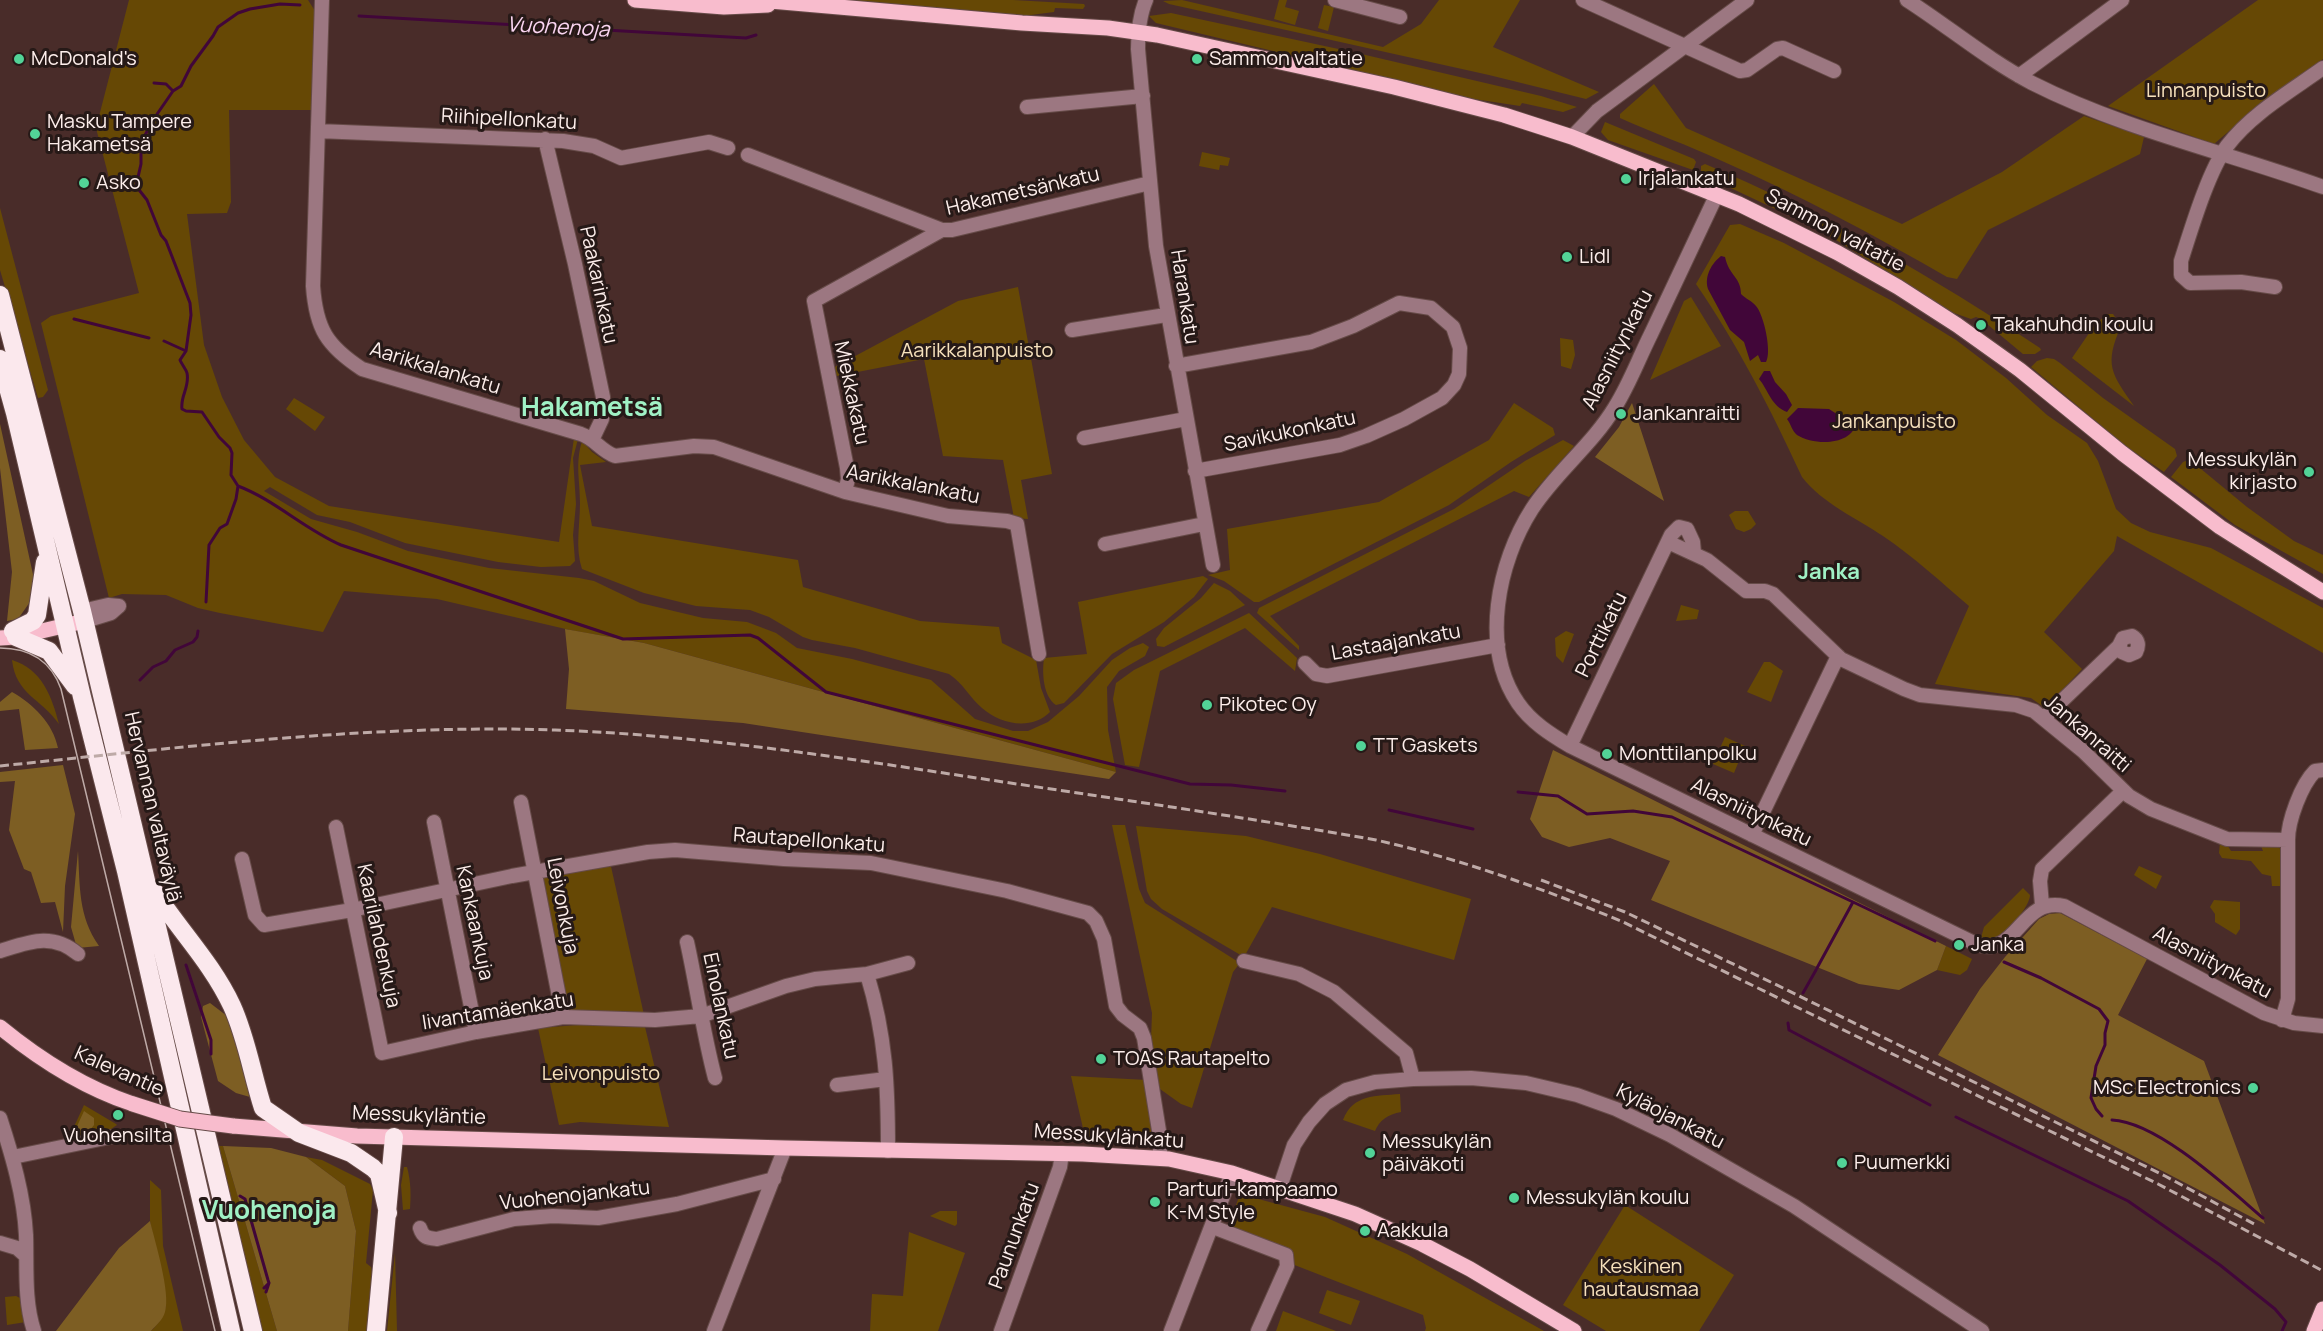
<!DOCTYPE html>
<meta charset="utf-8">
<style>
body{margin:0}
canvas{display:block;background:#492c29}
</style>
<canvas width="2323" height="1331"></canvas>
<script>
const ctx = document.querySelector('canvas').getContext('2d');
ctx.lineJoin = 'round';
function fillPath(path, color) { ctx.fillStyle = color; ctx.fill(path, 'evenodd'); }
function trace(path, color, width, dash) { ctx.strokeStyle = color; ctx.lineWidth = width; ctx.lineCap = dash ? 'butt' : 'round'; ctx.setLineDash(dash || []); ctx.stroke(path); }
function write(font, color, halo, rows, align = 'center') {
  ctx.font = font + ' Manrope,sans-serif'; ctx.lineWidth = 6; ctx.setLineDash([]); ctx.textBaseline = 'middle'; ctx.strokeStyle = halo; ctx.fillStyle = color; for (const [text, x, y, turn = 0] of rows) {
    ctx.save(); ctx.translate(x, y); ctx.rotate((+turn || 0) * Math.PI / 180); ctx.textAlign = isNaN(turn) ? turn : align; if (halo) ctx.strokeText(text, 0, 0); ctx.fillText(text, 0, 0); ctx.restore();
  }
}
fillPath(new Path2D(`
 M129,0H308L315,11L311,110H229L231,202L227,213L187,214L204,345L222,397L244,440L275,477L329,506L559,542L574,438L578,439L573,458L576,504L573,535L575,561L570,566L541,567L498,562L405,543L350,522L317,515L270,487L264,491L311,519L357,532L408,551L489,568L579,578L594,581L640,603L703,618L747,622L776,633L797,648L852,659L931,680L975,719L1013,731H1028L1048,722L1079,696L1112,660L1130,648L1143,643L1149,647L1145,656L1119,671L1107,687L1108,730L1116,772L644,643L570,630L437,599L344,591L323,632L220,613L198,608L166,595L122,594L109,598L41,323L51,316L139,293L96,128Z
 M843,0H1013L1084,4L1085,6L1083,9L1055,8L1054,12L1023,16Z
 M1182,0L1383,47L1421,24L1439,0H1520L1493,47L1599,92L1586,99L1489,75L1169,4L1163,1Z
 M1279,0H1287L1285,7L1299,11L1295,25L1274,19Z
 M2258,0H2323V59L2257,107L2214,144L2108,106Z
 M1324,5L1334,7L1328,31L1318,28Z
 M1171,13L1357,53L1541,96L1577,107L1563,112L1522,103L1520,106L1474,99L1156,23L1149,16Z
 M1654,84L1686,128L1902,224L2002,172L2084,116L2144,137L2140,154L1988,230L1957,279L1947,277C1874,235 1799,195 1722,161C1688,145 1653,133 1620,118V114Z
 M1605,122L1694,159L1696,162L1693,170L1608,140L1601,132Z
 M1202,152L1230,158L1228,166L1220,165L1219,170L1199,166Z
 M1705,164C1824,214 1933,277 2040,348L2041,350L2035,354H2023L1981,319L1976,317L1971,319L1954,313L1820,230L1701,174V166Z
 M0,208L48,390L43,397L38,398L0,270Z
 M1740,224L1784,243L1894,302L1956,340L2006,378L2047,415L2087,443L2098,461L2116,509L2131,523L2150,532L2211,548L2323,608V653L2117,536L2114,551L2044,632L2082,669L2045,708L2031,698L1935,684L1969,606C1941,582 1914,557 1883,536C1856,518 1822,503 1802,477C1770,408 1739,347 1696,284L1730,225Z
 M1018,287L1052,474L1021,480L1028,519L1014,518L1003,460L943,456L924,359L832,377L831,369L958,301Z
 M1691,297L1721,346L1650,380L1684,301Z
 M2107,314H2113L2121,326C2104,365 2111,373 2134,406L2072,358L2094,326Z
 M1560,338L1573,340L1575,355L1571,369L1561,366Z
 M2047,358L2054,359L2060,363L2103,398L2175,449L2177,456L2164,472L2127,447L2031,367L2037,361Z
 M294,398L325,417L315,431L286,409Z
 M1514,403L1553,428L1555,435L1511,462L1449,505L1259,602H1254L1224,581L1208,575L1230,570L1227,529L1379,502L1489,440Z
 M1563,440L1574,446L1529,497L1514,491L1270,616L1299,646V650L1257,613L1259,608L1454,509L1525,461Z
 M582,441L592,452L606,462L580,465L592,526L798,560L803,587L920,621L999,627L1002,643L1036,660L1041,688L1050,712C1031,731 1000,724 982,708C970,698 963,683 949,674L855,648L812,640L803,637L769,617L750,610L696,606L644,593L582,569C575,548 580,525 580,503C580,480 575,464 582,441Z
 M2188,460L2195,464L2247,507L2294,541L2323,555V574L2235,525L2171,477L2183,462Z
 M1735,511H1748L1756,524L1751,529L1744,532L1736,529L1729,515Z
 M1203,576L1208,579L1194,597L1164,622L1112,654L1064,703L1056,705C1043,696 1042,673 1044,658L1087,654L1078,602Z
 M1214,583L1230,591L1245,605L1164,647L1157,646L1156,639L1164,628L1201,598Z
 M1681,605L1699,610L1697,619L1676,621Z
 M1249,613L1297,658L1295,671L1245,628L1160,671L1139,767L1125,765L1113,699L1116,683L1134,670Z
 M1566,631L1574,634L1563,663L1556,656L1555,638Z
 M12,660C42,669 52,697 59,724C41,698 16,695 12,660Z
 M1764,662H1770L1783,671L1771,702L1747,692Z
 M1725,737L1745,746L1734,773L1713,764Z
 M1112,825H1125L1139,889L1145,903L1240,963L1233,972L1192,1108L1181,1104L1160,1089L1151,1041L1152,1013Z
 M1136,826L1246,836L1320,854L1471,899L1454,960L1272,907L1244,957L1162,909L1151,899L1147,891Z
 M2220,843H2226L2231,851H2263L2261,846L2279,845L2281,854V886H2272L2271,876L2262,874L2251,861L2222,858L2219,853Z
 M610,862L644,1015L571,1011L567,1008L543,876Z
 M2139,866L2162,876L2156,889L2134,875Z
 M2023,888L2030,895C2030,906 2007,934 1996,937C1992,939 1986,938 1981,938L1984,927Z
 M2214,900L2240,902V929L2236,935L2215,922V914L2210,907Z
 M1946,946L1972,959L1967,970L1960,975L1937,970Z
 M592,1024L645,1027L669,1127L580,1122L559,1125L538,1028Z
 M1071,1076L1147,1080L1155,1136L1147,1139L1085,1137Z
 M1400,1094L1401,1112C1388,1114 1379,1121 1375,1131L1343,1120C1353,1094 1376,1096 1400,1094Z
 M84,1105L116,1124L117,1125L108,1131L68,1140Z
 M217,1146H223L277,1331H260Z
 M306,1157L322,1160L370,1184L373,1190L366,1263L371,1267L374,1283L369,1331H348L356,1231L345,1186Z
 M404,1167H407C411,1182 411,1195 410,1209L403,1210L401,1185Z
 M150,1180L161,1190L163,1246L183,1331H151C160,1322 166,1314 166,1301L150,1221Z
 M1240,1194L1325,1217L1407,1254L1544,1331H1425L1426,1328L1423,1315L1292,1264L1228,1227Z
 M1625,1205L1734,1275L1699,1331H1606L1563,1305Z
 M940,1211H957V1224L955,1226L930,1216Z
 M909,1232L965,1253L938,1331H870L872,1294L903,1296Z
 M395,1253L397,1331H387Z
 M1327,1290L1360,1301L1351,1325L1319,1313Z
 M16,1296L22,1299L26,1322L7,1325L5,1297Z
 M1283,1311L1336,1331H1276Z`), '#664805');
fillPath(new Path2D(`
 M1632,403L1634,409L1664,501L1595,457L1619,427Z
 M0,424L34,579L32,599L18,619L7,621L12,572L0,468Z
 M565,629L644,643L1116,772L1109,779L743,723L566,709L569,669Z
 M12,692C33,704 53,723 58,748L25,750L19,709L0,711V702Z
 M1553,750L1946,946L1937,970L1899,990L1859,984L1651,900L1670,861L1610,838L1569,847L1542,837L1530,819Z
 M63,765L75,814L65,886L63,932L55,902L41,903L31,872L24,869L9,830L15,781L0,782V772Z
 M78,851C80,886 78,916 99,946L77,948L71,927Z
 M2060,913L2147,959L2118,1015L2204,1061L2265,1224L1938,1055L1980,989L2005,957L2039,919L2049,914Z
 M210,1003L227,1016L248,1076L250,1097L236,1093L218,1081L201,1017L203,1006Z
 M84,1111L94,1118V1125L89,1131L73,1135Z
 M223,1146L271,1148L306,1157L345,1186L356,1231L348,1331H277Z
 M150,1221C155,1242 171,1293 165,1312C163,1320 156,1325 151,1331H56L119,1248Z`), '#7d5e23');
fillPath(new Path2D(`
 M1721,256L1725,257C1729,276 1741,277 1741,294C1746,299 1752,301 1756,306C1764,315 1772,352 1766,362H1761L1758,355L1750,361L1744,342L1730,330L1708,289C1704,276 1712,263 1721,256Z
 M1764,371H1770L1775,382L1786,394L1792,405L1787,412C1771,406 1769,391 1759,379Z
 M1798,408L1829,409L1846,420L1857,421C1853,446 1815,446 1797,435C1792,431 1791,424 1787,419Z`), '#410639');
trace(new Path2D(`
 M359,16L746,38L756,35
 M154,83L166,84L173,91
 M74,319L149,338
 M164,341L186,351
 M238,486C275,500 304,529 341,545L623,639L750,635L758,638L826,692L1190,784L1231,785L1285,791
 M206,602L209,545L220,528L227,524L236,499L238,486L231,475L232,453L230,448L219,437L202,412L186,411L182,409C180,396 190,387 187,373C186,369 182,365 180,360L186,351L191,315L190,303L166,241L161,235L147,200L136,186L141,164V143L153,120L173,91L181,86L191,66L213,36L218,27L238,13L250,9L280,4L300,5
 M140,680L153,667L166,661L175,650L193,642L197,637L198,631
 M1518,792L1558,796L1587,814L1633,811L1672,817L1853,902L1817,968
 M1389,810L1473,829
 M161,870L172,902
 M1853,902L1935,941
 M2004,962L2041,978L2099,1009L2108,1021L2105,1033V1045L2096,1066L2091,1098L2096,1109L2102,1116
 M186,965L211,1040V1054
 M1803,993L1816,970
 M1788,1023L1789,1030L1930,1105
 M1956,1117L2128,1201L2220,1265L2275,1309L2286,1322L2282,1331
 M2112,1120C2158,1122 2228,1188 2263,1218
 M240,1196L245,1199L268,1280L269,1283L264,1288
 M266,1292L269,1283`), '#410639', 3);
const minor = new Path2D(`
 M322,0L313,286C316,329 327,346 362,369L581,434C595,439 601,451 615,456L694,446L714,447L845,492L948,516L1007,521L1017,524L1039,654
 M1146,0C1139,16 1138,32 1138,49L1156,246L1213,565
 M1335,0L1400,17
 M1583,0L1740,71L1747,70L1777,49L1783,48L1834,71
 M1907,0C1949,27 1988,60 2032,83C2125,130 2226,152 2323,187
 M2019,76L2122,0
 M1027,107L1143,96
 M318,131L563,141L594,146L621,158L709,142L728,148
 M1572,137L1597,111L1747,0
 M545,139L575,264L603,397L602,419L593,438
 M748,155L942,230
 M1717,194C1695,241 1673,287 1651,334C1639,358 1629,385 1615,407C1592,445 1556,472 1532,509C1498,562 1480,647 1518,703C1531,722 1550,734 1570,746L1976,944C2017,959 2021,896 2064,906L2264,1013L2294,1023L2323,1026
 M2275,287L2241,282L2190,283L2181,275V261C2191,230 2208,172 2227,146C2251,114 2291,91 2323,68
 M1072,330L1166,315
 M1176,366L1311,342L1353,326L1399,303L1431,308L1453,327L1460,348L1459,374L1454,385L1442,398L1404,419L1366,436L1340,445L1195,471
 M1084,438L1186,419
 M845,492L848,479L847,468L814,301L942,230H952L1150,183
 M1668,542L1707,560L1746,591H1765L1773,594L1841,659L1904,689L1920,695L2016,705L2034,711L2083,751L2129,796L2151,809L2227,839L2288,840C2288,821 2301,785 2315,771L2323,770
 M1105,544L1204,524
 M82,611L108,605L119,606
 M85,621L111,613L119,606
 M1305,663L1316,674L1327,676L1498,645
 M2044,718L2119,646L2123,638L2132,636C2139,640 2139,646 2136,652L2129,655L2122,652L2119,646
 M1570,746L1671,535L1679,527L1687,529L1693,542L1694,553
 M521,802L563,1017
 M434,822L476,1032
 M336,827L382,1053L476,1032L563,1017L655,1020L701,1016L786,986L815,979L867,974L908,963
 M1752,835L1838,656
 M242,859L255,915L264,925L352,910L512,876L648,852L675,850L784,859L871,863L1007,891L1088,913L1096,921L1104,939L1116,1006L1123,1015L1140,1028L1144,1038L1161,1143L1159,1158
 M2042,905L2040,881L2042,869L2123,791
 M687,942C697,987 703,1033 715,1078
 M0,951C29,942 52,932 78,954
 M1244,961L1299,974L1334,992L1406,1053L1413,1079
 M867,974C886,1036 888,1086 888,1151
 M2282,1020L2288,999V840
 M837,1085L886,1079
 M0,1118C12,1155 24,1195 26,1235C27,1266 24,1301 34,1331
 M13,1157L110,1137
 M1280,1187L1294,1145L1309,1122L1325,1104L1346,1090L1375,1082L1413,1079L1471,1078L1526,1083L1577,1095L1616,1109L1670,1135L1794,1206L1982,1331
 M1213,1227L1286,1255L1287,1266L1258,1331
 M420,1228C423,1238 428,1238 437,1239L514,1219L553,1216L598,1218L677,1204L774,1179
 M0,1243L17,1248L26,1256
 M714,1331L785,1148
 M1001,1331L1060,1167L1062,1153
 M1171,1331L1232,1173`);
const major = new Path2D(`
 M635,0L724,7L768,5
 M759,0L1022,23L1108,28L1157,35L1394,87L1504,115L1572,137L1739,204L1838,253L1898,287L1957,325L2020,370L2122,453L2220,527L2323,592
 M0,638L16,637L76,623
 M0,1027C39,1059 85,1088 133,1104
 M233,1126L357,1136L785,1148L1083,1154L1169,1159L1232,1173L1355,1214L1422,1244L1470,1269L1574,1331
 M2314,1331L2323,1309`);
const highway = new Path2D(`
 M0,295L82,611L253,1331
 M0,359L15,413L82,697L126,871L231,1331
 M13,631L33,621L37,615L45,562
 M16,637L49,651L75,686
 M154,891C179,930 212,963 232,1006C247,1039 252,1074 263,1108L299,1133L351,1153L373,1168L379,1174L388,1213
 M376,1331L394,1137`);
trace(minor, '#664b48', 16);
trace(major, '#664b48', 17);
trace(highway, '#664b48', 20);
trace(minor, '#9c7781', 14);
trace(major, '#f8bccd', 15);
trace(highway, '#fbe8ed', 18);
trace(new Path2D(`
 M0,648C29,648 51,661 61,689L215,1331`), '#beaaa7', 1.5);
trace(new Path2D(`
 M0,766C184,747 370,724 555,730C697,735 837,757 977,778C1110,798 1244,817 1376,840C1461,859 1541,888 1621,921L2158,1184L2323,1271
 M1541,880L1625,912L1783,988L2165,1176L2256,1225`), '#beaaa7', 3, [9, 4.5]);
const majorBridge = new Path2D(`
 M133,1104L180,1119L233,1126`);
trace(majorBridge, '#664b48', 17, []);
trace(majorBridge, '#f8bccd', 15);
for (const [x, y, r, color] of [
 [19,59,6,"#52d397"],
 [1197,59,6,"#52d397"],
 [35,134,6,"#52d397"],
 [1626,179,6,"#52d397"],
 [84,183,6,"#52d397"],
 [1567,257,6,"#52d397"],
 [1981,325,6,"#52d397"],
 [1621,414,6,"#52d397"],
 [2309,472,6,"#52d397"],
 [1207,705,6,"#52d397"],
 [1361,746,6,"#52d397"],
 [1607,754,6,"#52d397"],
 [1959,945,6,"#52d397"],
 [1101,1059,6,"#52d397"],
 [2253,1088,6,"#52d397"],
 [118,1115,6,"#52d397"],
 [1370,1153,6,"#52d397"],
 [1842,1163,6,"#52d397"],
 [1514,1198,6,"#52d397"],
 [1155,1202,6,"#52d397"],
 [1365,1231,6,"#52d397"]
]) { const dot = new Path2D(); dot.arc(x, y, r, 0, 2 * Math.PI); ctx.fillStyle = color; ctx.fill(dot); trace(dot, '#261917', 2); }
write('20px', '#fdeeeb', '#261917', [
 ["McDonald's",31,59],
 ["Sammon valtatie",1209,59],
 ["Masku Tampere",47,122],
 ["Hakametsä",47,145],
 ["Irjalankatu",1638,179],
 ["Asko",96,183],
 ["Lidl",1579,257],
 ["Takahuhdin koulu",1993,325],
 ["Jankanraitti",1633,414],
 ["Messukylän",2297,460,"right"],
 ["kirjasto",2297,483,"right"],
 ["Pikotec Oy",1219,705],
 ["TT Gaskets",1373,746],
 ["Monttilanpolku",1619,754],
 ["Janka",1971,945],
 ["TOAS Rautapelto",1113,1059],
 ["MSc Electronics",2241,1088,"right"],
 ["Vuohensilta",118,1136,"center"],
 ["Messukylän",1382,1142],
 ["päiväkoti",1382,1165],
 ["Puumerkki",1854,1163],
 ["Parturi-kampaamo",1167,1190],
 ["K-M Style",1167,1213],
 ["Messukylän koulu",1526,1198],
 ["Aakkula",1377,1231]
], 'left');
write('20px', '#f7e1bc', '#261917', [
 ["Linnanpuisto",2206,91],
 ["Aarikkalanpuisto",977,351],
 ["Jankanpuisto",1894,422],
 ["Leivonpuisto",601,1074],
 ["Keskinen",1641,1267],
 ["hautausmaa",1641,1290]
]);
write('20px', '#fdeeeb', '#261917', [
 ["Riihipellonkatu",509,120,3],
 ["Hakametsänkatu",1023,192,-13],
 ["Sammon valtatie",1835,231,28],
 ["Paakarinkatu",598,285,78],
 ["Harankatu",1184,297,81],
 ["Alasniitynkatu",1618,350,-63],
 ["Aarikkalankatu",435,369,17],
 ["Miekkakatu",851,393,78],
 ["Savikukonkatu",1290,432,-12],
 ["Aarikkalankatu",913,485,11],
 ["Porttikatu",1602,635,-64],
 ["Lastaajankatu",1396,643,-10],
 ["Jankanraitti",2087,734,41],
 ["Hervannan valtaväylä",152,807,77],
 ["Alasniitynkatu",1751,813,26],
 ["Rautapellonkatu",809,841,4],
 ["Leivonkuja",562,906,79],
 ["Kankaankuja",474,923,78],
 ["Kaarilahdenkuja",378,936,78],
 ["Alasniitynkatu",2212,963,28],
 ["Einolankatu",720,1006,78],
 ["Iivantamäenkatu",498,1012,-9],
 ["Kalevantie",119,1072,24],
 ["Messukyläntie",419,1116,2],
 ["Kyläojankatu",1670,1117,27],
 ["Messukylänkatu",1109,1137,4],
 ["Vuohenojankatu",575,1196,-6],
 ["Paununkatu",1015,1236,-70]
]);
write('italic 21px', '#fad5f1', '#261917', [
 ["Vuohenoja",558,28,3]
]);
write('bold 22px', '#a0f1c5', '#261917', [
 ["Janka",1829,573]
]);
write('bold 26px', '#a0f1c5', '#261917', [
 ["Hakametsä",592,409],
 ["Vuohenoja",269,1212]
]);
</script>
